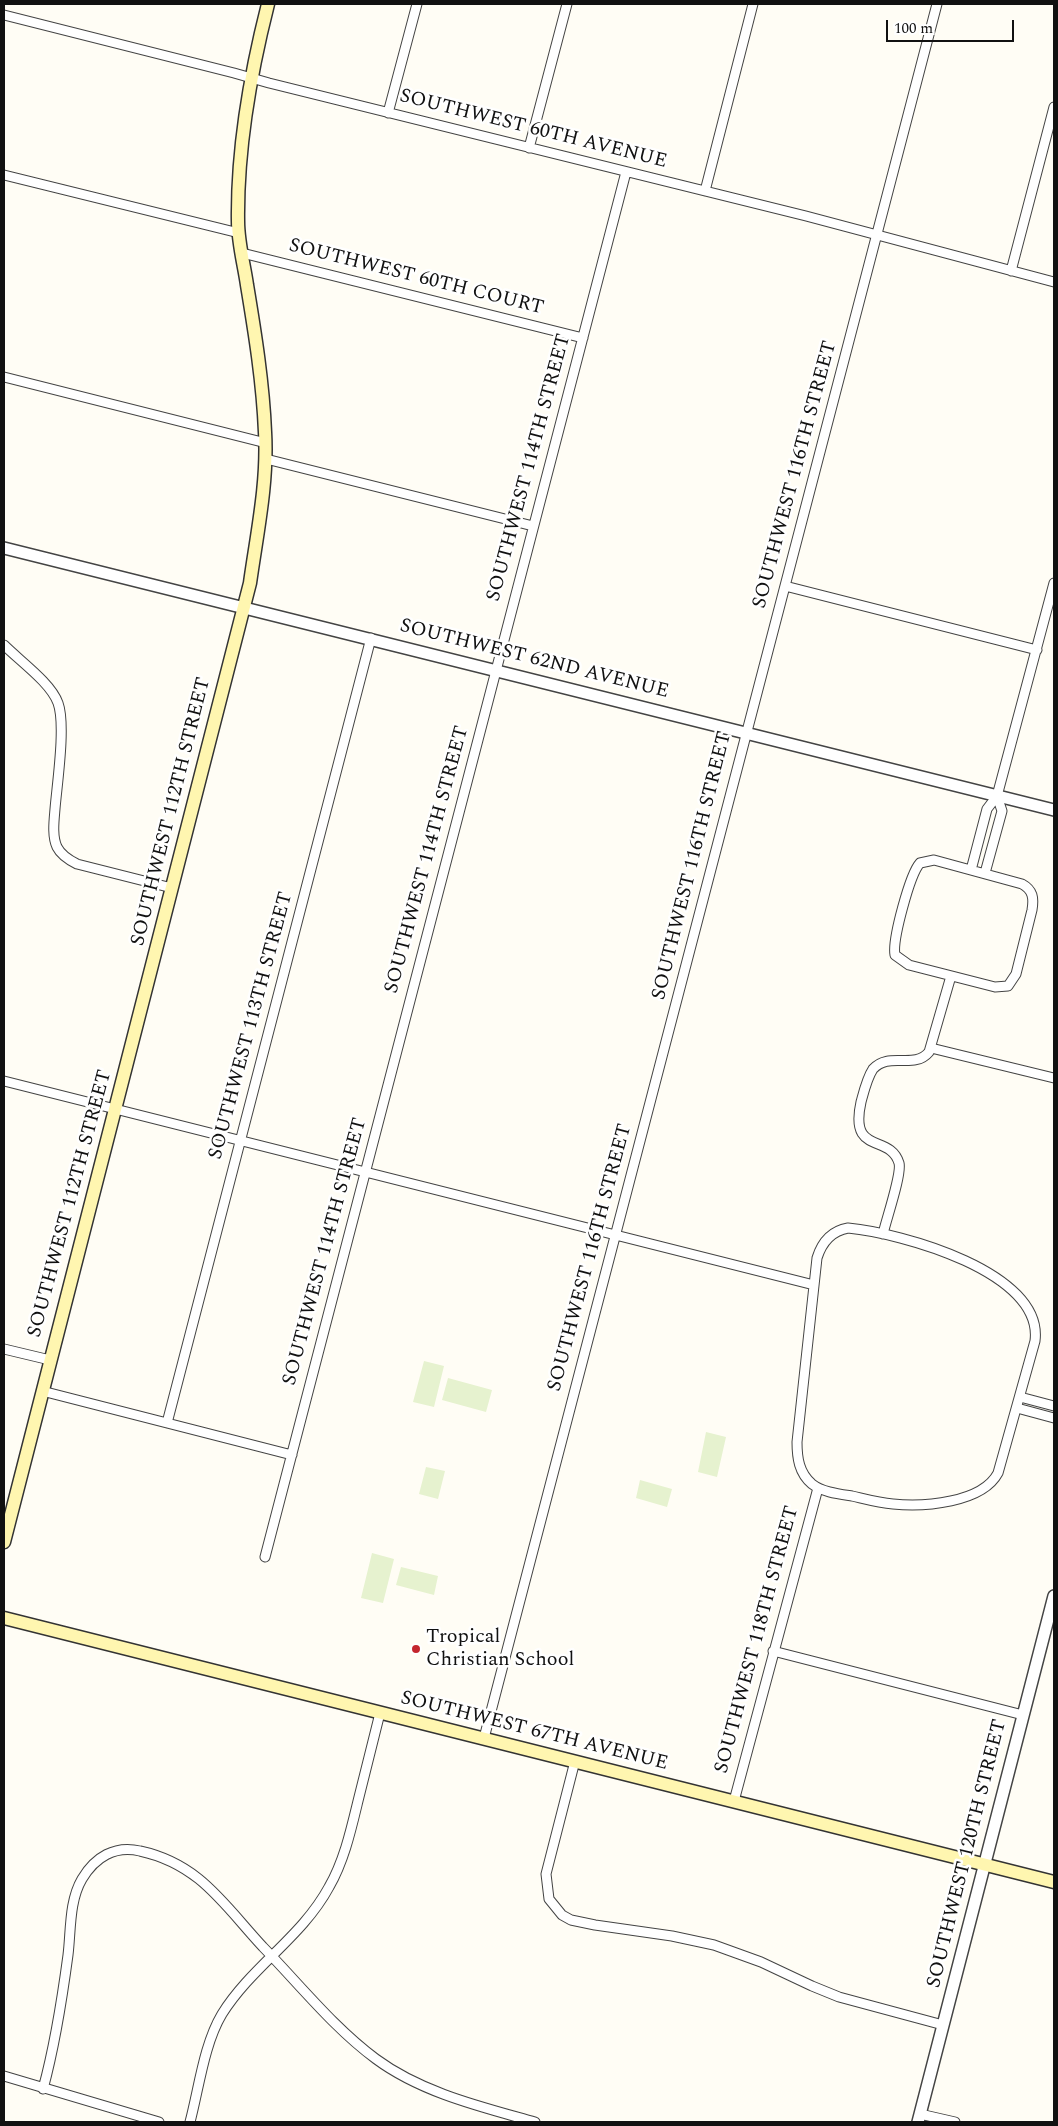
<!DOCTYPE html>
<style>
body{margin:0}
#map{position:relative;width:1058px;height:2126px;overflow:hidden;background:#fffdf5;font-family:Spectral,serif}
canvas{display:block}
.frame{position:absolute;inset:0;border:5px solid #111;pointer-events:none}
.scale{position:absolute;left:886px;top:20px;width:128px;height:22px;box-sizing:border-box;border:2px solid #111;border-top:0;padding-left:6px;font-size:15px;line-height:18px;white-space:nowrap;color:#111;-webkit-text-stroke:4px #fff;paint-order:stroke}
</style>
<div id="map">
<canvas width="1058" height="2126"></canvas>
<div class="frame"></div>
<div class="scale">100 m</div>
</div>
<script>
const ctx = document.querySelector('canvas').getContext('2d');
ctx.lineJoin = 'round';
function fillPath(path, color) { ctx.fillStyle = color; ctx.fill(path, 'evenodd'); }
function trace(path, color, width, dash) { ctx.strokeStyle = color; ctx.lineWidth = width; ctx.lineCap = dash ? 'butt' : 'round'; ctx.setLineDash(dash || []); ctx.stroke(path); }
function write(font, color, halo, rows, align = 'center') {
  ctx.font = font + ' Spectral,serif'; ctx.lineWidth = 5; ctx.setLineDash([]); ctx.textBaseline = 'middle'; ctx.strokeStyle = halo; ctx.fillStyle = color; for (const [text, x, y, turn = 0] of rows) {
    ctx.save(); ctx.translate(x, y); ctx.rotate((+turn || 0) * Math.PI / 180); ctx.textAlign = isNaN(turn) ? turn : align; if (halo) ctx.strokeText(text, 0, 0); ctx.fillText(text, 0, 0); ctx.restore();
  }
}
fillPath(new Path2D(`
 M424,1361L444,1366L434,1407L413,1402Z
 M448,1378L492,1390L486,1412L442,1400Z
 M706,1432L726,1437L717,1477L698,1472Z
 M426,1467L445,1471L438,1499L419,1494Z
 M640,1480L672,1489L667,1507L636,1498Z
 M372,1553L394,1559L383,1603L361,1598Z
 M401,1567L438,1576L434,1595L396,1585Z`), '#e6f2cf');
const minor = new Path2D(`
 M4,15L234,73L269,83L806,216L1054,282
 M388,113L417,4
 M529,148L567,4
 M4,175L239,233
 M705,191L753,4
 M242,253L583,338
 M1011,271L1054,107
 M4,377L266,443
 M266,459L533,526
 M785,586L1037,650
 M4,645C20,661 51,683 58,703C66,725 57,784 55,809C54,821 52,836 57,847C61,855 69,860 77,864L172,888
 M934,860L1022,884C1033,890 1034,898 1032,910L1016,974L1008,986L995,987L909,965L895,955C892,940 910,874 920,863Z
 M971,870L987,809L997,796L1054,583
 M985,873L1002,811L997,796
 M931,1048L1054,1078
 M4,1081L814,1285
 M848,1228C901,1233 1044,1272 1035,1341L998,1473C982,1503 924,1507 893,1504C879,1503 865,1499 852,1496C839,1494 822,1492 812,1484C799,1473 797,1458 797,1442L817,1258C822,1242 831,1231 848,1228Z
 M883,1234C886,1220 902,1174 899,1163C890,1133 849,1156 861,1102C864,1091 867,1078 873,1069C889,1051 914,1070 929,1052L951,976
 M4,1349L50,1360
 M42,1391L292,1455
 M1020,1397L1054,1406
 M1017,1408L1054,1418
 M167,1423L371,638
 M265,1557L626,172
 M773,1651L1023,1715
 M484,1738L937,4
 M575,1761L546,1874L549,1899L562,1915L571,1920L595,1925L672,1936L714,1945L761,1962L812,1986L839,1997L943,2025
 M734,1801L818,1488
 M4,2076L159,2122
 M43,2089C55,2045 62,2000 68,1955C71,1931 69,1901 82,1879C95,1857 115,1845 140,1851C200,1864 224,1905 263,1947C300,1985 334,2028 376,2059C422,2093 482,2107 535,2122
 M920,2114L955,2122
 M190,2122C199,2088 204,2044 222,2014C252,1966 302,1937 329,1887C344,1861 351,1830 358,1801C365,1772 373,1742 380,1713`);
const tertiary = new Path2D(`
 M4,548L1054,810
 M918,2122L1054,1596`);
const secondary = new Path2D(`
 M4,1542L250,583C257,533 268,482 265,432C263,383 255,333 247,285C244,264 238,243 238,221C237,148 250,75 268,4
 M4,1618L1054,1882`);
trace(minor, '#444', 11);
trace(tertiary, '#444', 14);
trace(secondary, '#333', 15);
trace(minor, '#fff', 9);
trace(tertiary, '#fff', 11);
trace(secondary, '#fff6b0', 12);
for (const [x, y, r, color] of [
 [416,1649,5,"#c4262e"]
]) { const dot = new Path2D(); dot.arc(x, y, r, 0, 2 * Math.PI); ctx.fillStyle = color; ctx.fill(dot); trace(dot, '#fff', 2); }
write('20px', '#111', '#fff', [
 ["SOUTHWEST 60TH AVENUE",533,130,14],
 ["SOUTHWEST 60TH COURT",416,278,14],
 ["SOUTHWEST 114TH STREET",530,468,-75],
 ["SOUTHWEST 116TH STREET",796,475,-75],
 ["SOUTHWEST 62ND AVENUE",534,660,14],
 ["SOUTHWEST 112TH STREET",172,812,-76],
 ["SOUTHWEST 114TH STREET",428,860,-75],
 ["SOUTHWEST 116TH STREET",693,866,-76],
 ["SOUTHWEST 113TH STREET",252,1026,-75],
 ["SOUTHWEST 112TH STREET",71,1204,-75],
 ["SOUTHWEST 114TH STREET",326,1252,-75],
 ["SOUTHWEST 116TH STREET",591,1258,-75],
 ["SOUTHWEST 118TH STREET",758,1640,-75],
 ["SOUTHWEST 67TH AVENUE",534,1732,14],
 ["SOUTHWEST 120TH STREET",968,1854,-76]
]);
write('20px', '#111', '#fff', [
 ["Tropical",426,1638],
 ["Christian School",426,1661]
], 'left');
</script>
